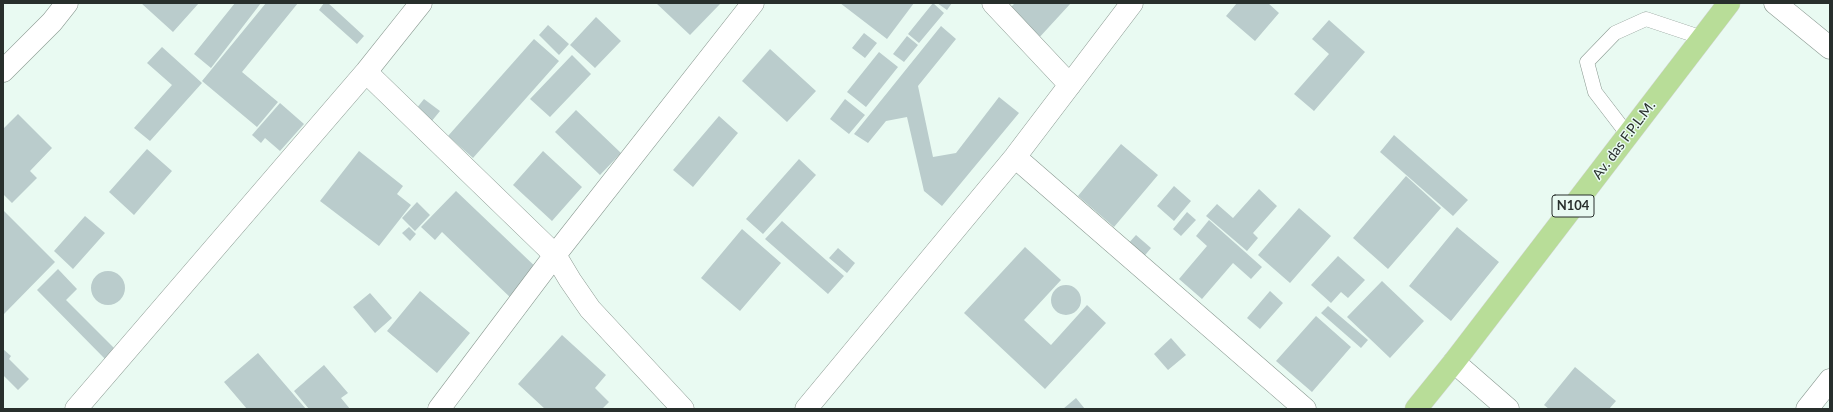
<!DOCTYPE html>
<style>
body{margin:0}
#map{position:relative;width:1833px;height:412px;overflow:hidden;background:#e9faf2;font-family:Lato,sans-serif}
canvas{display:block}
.frame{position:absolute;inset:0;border:4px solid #282f2c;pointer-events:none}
</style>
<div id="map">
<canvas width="1833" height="412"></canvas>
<div class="frame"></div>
</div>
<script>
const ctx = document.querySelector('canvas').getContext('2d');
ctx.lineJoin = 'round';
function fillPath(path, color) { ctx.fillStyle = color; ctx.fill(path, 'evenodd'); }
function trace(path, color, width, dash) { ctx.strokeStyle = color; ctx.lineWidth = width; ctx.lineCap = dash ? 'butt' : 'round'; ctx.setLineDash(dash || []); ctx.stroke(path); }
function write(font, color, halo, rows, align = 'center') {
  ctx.font = font + ' Lato,sans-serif'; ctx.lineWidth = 3; ctx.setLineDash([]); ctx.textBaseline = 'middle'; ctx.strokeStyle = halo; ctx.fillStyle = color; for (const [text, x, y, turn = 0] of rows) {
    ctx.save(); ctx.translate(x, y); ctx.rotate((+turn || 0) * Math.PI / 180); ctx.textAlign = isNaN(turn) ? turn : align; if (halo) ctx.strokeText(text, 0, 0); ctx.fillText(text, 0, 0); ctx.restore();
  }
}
fillPath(new Path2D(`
 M141,3H199L173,32Z
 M235,3H261L211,68L194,54Z
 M266,3H298L242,72L278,102L257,127L202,81Z
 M324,3H328L364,36L357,44L319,10Z
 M656,3H721L690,35Z
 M840,3H914L887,39Z
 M933,3L944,13L919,43L908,34Z
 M937,3H952L947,10Z
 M1015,3H1071L1037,40L1007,11Z
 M1237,3H1268L1279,13L1255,41L1226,16Z
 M596,17L621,41L595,68L570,45Z
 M1329,20L1365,52L1314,111L1294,94L1329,54L1312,39Z
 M548,25L569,44L559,55L539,35Z
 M941,26L956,39L918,86L933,157L956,153L999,97L1019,113L942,206L924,191L907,117L886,121L868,143L854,134Z
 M864,33L877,43L865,58L852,48Z
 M907,36L918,45L904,62L893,54Z
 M534,39L559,61L473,158L448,136Z
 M162,47L202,83L150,141L134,128L172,85L147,63Z
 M770,49L816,91L787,122L742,81Z
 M879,52L898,67L866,107L847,92Z
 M572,55L591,74L550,117L530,99Z
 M424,99L440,111L431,122L416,109Z
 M845,99L865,115L849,134L830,119Z
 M280,103L304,124L280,151L265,138L261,143L252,135Z
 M576,110L621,153L600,175L555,132Z
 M18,114L52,148L30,171L37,178L12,203L3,194V129Z
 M719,116L738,133L693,187L673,170Z
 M1394,135L1468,200L1453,216L1380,152Z
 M1121,144L1158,175L1114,227L1078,196Z
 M147,149L172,171L134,215L109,192Z
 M359,151L403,186L397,194L411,205L379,246L320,201Z
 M543,151L582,187L552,221L513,185Z
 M799,159L816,175L763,234L746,219Z
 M1406,176L1441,208L1388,269L1353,238Z
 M1174,186L1191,201L1174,221L1157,206Z
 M1259,189L1277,206L1253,233L1258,238L1247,251L1206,216L1217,204L1233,218Z
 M456,191L541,272L514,301L442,232L435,240L421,227Z
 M417,202L430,215L415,231L402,218Z
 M1299,208L1331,236L1290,283L1258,255Z
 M3,210L55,262L3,315Z
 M1187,212L1196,220L1181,236L1173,229Z
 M85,216L105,233L73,269L54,251Z
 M1209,220L1262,267L1251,279L1233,263L1202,299L1179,279L1207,246L1196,236Z
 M782,221L844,276L828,294L765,239Z
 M409,227L416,234L410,241L402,233Z
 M1457,227L1499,262L1451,321L1409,286Z
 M742,229L781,263L740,311L701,278Z
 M1136,235L1151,248L1141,260L1126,246Z
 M1025,247L1061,280L1024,320L1051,345L1087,305L1106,323L1045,389L964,313Z
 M838,248L855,263L847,273L829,258Z
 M1338,256L1365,280L1348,298L1341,292L1331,303L1311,285Z
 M58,269L77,289L66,300L116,350L106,360L37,290Z
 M91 288a17 17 0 1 1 34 0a17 17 0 1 1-34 0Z
 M1382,281L1424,321L1390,358L1347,317Z
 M1051 300a15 15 0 1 1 30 0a15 15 0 1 1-30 0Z
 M420,291L470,333L437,373L387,331Z
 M1270,291L1283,303L1260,329L1247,318Z
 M370,293L392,318L375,333L353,307Z
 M1328,306L1368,340L1361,348L1321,313Z
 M1316,316L1351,347L1312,392L1276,361Z
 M562,335L606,375L595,388L609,402L602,409H545L518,384Z
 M1171,338L1186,355L1168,370L1154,354Z
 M3,349L11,356L9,359L29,379L18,390L3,375Z
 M258,353L306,409H247L224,382Z
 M324,365L348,393L341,398L350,409H309L294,391Z
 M1575,367L1616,401L1609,409H1549L1544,405Z
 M1076,398L1085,409H1063Z`), '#bacccc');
const lane = new Path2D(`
 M1628,135L1595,92L1587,62L1615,33L1646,19L1703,38`);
const street = new Path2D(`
 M993,3L1070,85
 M1775,3L1830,48
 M3,71L52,22L67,3
 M366,72L555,255L570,280L590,309L683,409
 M1015,157L1305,409
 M1454,362L1508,409
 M76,409L366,72L421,3
 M439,409L555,255L753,3
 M806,409L1015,157L1132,3
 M1807,409L1830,380`);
const primary = new Path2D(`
 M1416,409L1454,362L1729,3`);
trace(lane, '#8a9991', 15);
trace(street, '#8a9991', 23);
trace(primary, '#d4d5d5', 23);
trace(lane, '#fff', 14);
trace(street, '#fff', 22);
trace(primary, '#b8dd98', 22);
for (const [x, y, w] of [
 [1573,206,42]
]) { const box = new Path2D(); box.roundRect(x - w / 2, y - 11, w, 22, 3); ctx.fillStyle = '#e9faf2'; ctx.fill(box); trace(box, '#282f2c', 1); }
write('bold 13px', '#282f2c', null, [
 ["N104",1573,206]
]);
write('14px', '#282f2c', '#e9faf2', [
 ["Av. das F.P.L.M.",1624,140,-53]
]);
</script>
